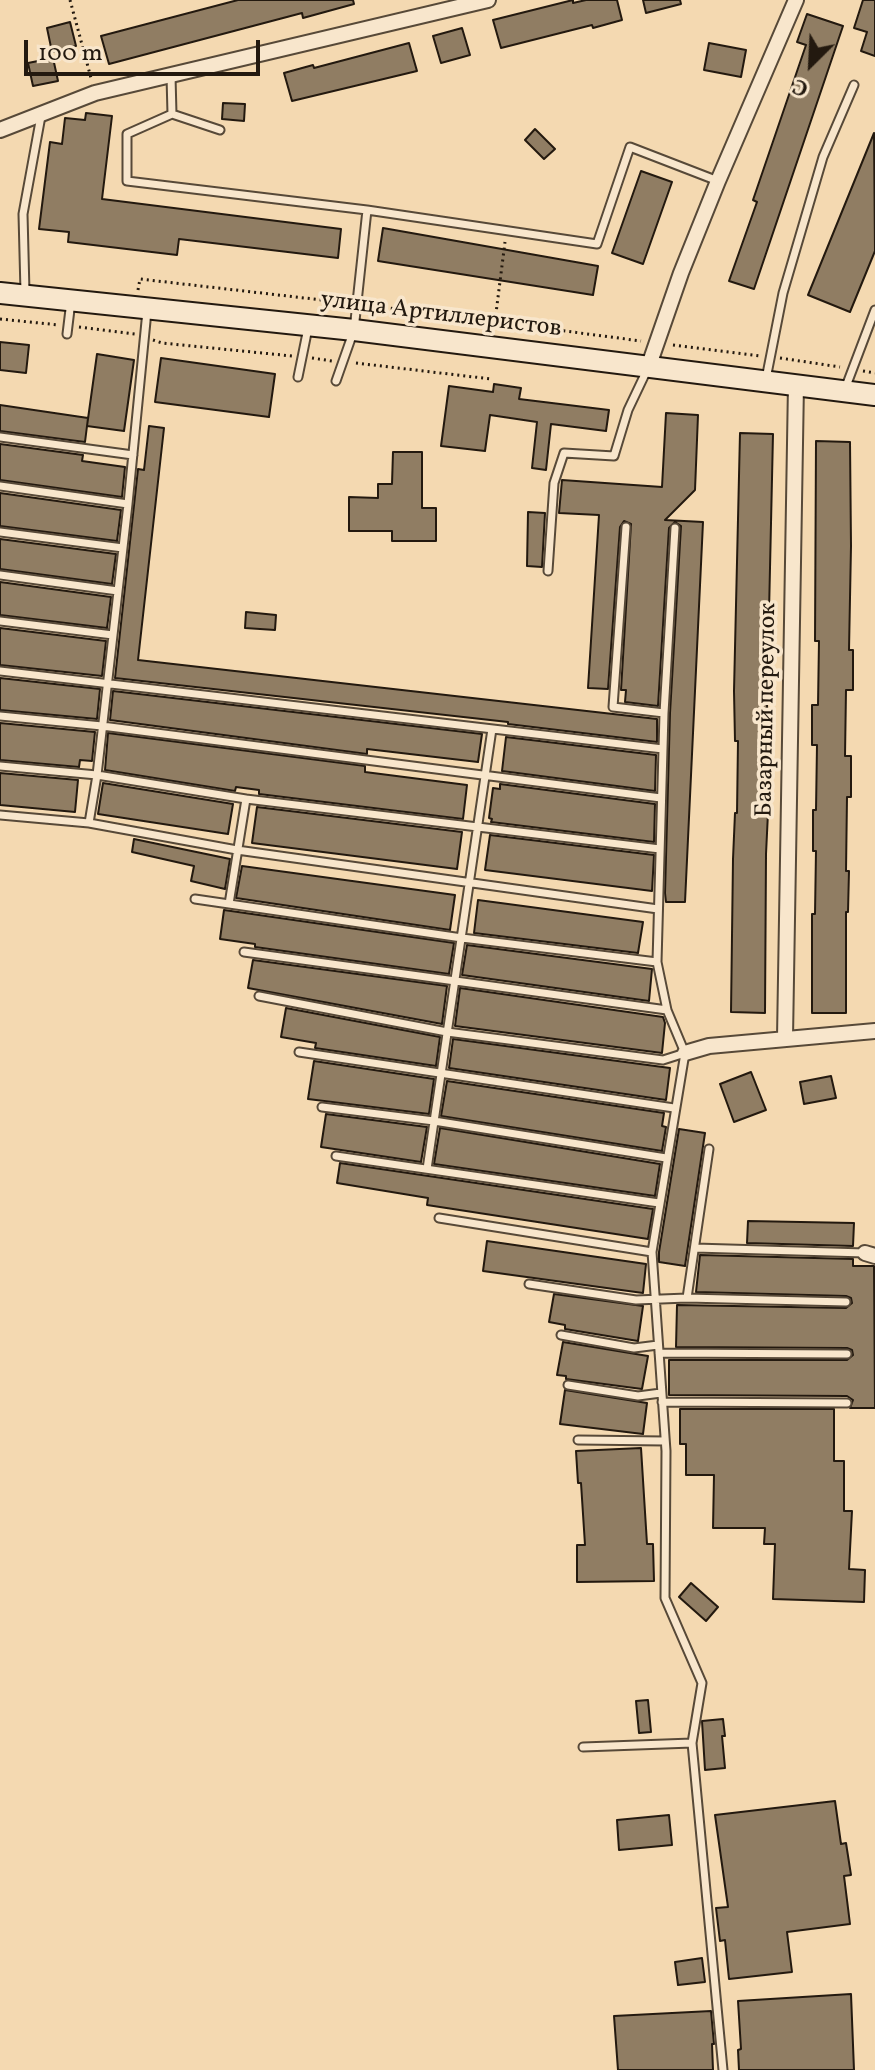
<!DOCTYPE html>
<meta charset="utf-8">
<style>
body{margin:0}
#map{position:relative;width:875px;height:2070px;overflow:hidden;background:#f4d9b1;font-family:Vollkorn,serif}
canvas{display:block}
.north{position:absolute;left:771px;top:24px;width:80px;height:80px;-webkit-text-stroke:6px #f8e6cc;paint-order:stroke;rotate:204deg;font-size:22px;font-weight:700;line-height:32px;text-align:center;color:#23190f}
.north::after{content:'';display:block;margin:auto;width:28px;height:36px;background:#23190f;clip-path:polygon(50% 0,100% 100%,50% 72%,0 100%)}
.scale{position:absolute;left:24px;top:40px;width:236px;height:36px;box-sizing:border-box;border:4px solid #23190f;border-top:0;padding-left:10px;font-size:24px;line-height:28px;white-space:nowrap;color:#23190f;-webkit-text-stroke:6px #f8e6cc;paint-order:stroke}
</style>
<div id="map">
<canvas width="875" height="2070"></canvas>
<div class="north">С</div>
<div class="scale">100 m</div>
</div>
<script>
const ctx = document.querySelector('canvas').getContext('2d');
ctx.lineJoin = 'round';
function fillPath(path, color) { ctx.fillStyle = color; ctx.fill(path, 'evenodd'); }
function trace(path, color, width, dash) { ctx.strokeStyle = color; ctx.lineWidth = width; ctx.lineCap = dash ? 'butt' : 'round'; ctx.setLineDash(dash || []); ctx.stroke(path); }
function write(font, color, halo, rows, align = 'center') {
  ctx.font = font + ' Vollkorn,serif'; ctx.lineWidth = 7; ctx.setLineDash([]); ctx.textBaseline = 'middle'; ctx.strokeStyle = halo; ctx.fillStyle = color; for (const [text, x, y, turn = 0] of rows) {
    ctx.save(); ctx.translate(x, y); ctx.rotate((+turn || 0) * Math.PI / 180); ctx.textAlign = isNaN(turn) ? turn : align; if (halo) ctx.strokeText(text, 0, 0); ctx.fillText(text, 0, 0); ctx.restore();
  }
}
const building = new Path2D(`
 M238,0H353L354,4L303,18L302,13L109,64L101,36Z
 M573,0V3L586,0H617L622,20L593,28L592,25L501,48L493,20Z
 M643,0H680L681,4L646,13Z
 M863,0H875V56L861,51L867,32L854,28Z
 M807,14L843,26L754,289L729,281L757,202L753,200L806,45L797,42Z
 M70,22L76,46L52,52L47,28Z
 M462,28L470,55L441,63L433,36Z
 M409,43L417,71L292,101L284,73L313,65L314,68Z
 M709,43L746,50L741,77L704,70Z
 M53,58L58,81L33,86L28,63Z
 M223,103L245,104L244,121L222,119Z
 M86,113L112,116L102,199L341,229L338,258L179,239L177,255L68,242L69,232L39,229L50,142L62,144L65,118L85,120Z
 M535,129L555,149L544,159L525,140Z
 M874,133L875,251L850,312L808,295Z
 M641,171L672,182L643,264L612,253Z
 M383,228L598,266L593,295L378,261Z
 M0,342L29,345L26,373L0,370Z
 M97,354L134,360L124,431L87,426Z
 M161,358L275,374L269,417L155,402Z
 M494,384L521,388L519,399L609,410L606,431L551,424L546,470L532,468L537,422L490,415L485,451L441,446L449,386L493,392Z
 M0,405L88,418L85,442L0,431Z
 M666,413L698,415L695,490L665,520L703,522L685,902H666L665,893L670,713L681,526L675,522L669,528L658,706L625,702L626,690H621L631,524L624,521L620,527L608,689L588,688L599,515L559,513L562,480L662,487Z
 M149,426L164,428L138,660L657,719V742L508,724V722L115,678L138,469L144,470Z
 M740,433L773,434L767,702L768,752H772L771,792H769L766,854L765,1013L731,1012L733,859L735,813H737L738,741H735L734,691Z
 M816,441L850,442L851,546L849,650H853V690H846L845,756H851V797H847L846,871H849L848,912H846V1013H812V914H815L816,851H813V810H816L817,745H812V705H818L819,641H815Z
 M0,444L83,455L82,461L125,467L122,497L0,480Z
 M393,452H422V508H436V541H392V531H349V497L378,498V484H392Z
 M0,493L121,510L117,541L0,526Z
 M528,512L545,513L542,567L527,566Z
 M0,539L116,554L112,584L0,569Z
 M0,582L111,597L107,628L0,615Z
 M246,612L276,615L275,630L245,628Z
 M0,628L106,641L102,676L0,665Z
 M0,678L100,689L97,719L0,710Z
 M113,691L482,734L478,762L367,749V754L110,720Z
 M0,723L95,732L92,761L80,760L79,767L0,760Z
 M108,733L365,766V772L467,785L463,819L259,794V790L236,787L235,791L105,770Z
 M506,737L656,755L655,791L502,771Z
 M0,773L78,780L75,812L0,805Z
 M103,783L233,804L228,834L98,814Z
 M500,784L655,804L654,842L491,822L492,819L489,818L493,788L500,789Z
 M257,807L462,832L457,869L252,843Z
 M490,835L654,855L652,891L485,870Z
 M134,839L230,859L225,889L191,881L194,866L132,852Z
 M242,866L455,895L450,930L236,898Z
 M478,900L643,922L638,953L474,933Z
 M224,910L454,943L449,974L255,947V944L220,939Z
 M467,945L652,969L649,1001L462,975Z
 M253,960L447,986L442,1024L248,988Z
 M460,988L663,1017L665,1023L662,1053L455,1026Z
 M286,1008L440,1037L436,1066L315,1048L316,1043L281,1037Z
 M453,1039L670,1068L666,1100L449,1068Z
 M314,1061L434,1079L429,1114L308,1099Z
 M751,1072L766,1110L734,1122L720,1084Z
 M831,1076L836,1098L804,1104L800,1082Z
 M447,1081L664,1113L662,1126L666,1127L662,1151L441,1116Z
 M326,1114L427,1127L421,1162L321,1147Z
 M440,1128L660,1164L655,1196L434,1164Z
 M679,1129L705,1133L685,1266L659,1262V1252Z
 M340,1163L653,1209L648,1239L427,1205L428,1198L337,1183Z
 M748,1221L854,1223L853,1246L747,1243Z
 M487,1241L646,1264L643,1293L483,1271Z
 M700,1255L853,1259V1266H874L875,1408H850L853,1400L847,1396L669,1395V1360H847L853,1355L852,1350L847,1348L676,1347L677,1305L846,1308L852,1303L851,1298L846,1296L696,1292Z
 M554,1294L643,1306L638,1341L565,1329V1325L549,1322Z
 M563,1342L648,1356L642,1389L566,1379V1376L557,1375Z
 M565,1390L647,1403L643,1434L560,1424Z
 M680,1409H834V1461H844V1511H852L849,1569L865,1570L864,1602L773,1599L775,1544H764L765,1528H713L714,1475H686V1444H680Z
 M641,1448L647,1544H653L654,1581L577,1582V1545H585L581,1483H578L576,1451Z
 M691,1583L718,1607L706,1621L679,1597Z
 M648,1700L651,1732L639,1733L636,1701Z
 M723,1719L725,1736H722L725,1768L705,1770L702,1721Z
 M835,1801L841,1844L846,1843L851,1875L844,1876L850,1924L787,1932L792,1972L729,1979L725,1940L720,1941L716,1908L728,1907L715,1815Z
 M669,1815L672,1845L619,1850L617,1820Z
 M702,1958L705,1982L678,1985L675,1962Z
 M851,1994L854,2070H739L738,2050L741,2049L738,2001Z
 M711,2011L714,2044H712L713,2070H618L614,2016Z`);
fillPath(building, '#907d63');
trace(building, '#23190f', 2);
const lane = new Path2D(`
 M171,76L172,114L220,130
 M172,114L127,134V181L367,210L597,244L630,147L718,181
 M25,292L23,214L41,116
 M67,334L71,301
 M298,377L308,328
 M766,379L783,293L823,157L854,85
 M336,381L354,330L367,210
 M845,389L875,310
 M0,437L133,455
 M0,486L128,504
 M626,527L613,707L664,713
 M675,528L664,713L657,962L667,1010L685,1053L652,1252L666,1451L665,1598L702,1683L692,1743L723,2070
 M0,532L123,548
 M548,571L554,483L564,453L614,456L628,410L647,370
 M0,575L118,591
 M0,621L113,635
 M0,671L663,749
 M0,716L102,726L661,798
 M0,766L97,775L246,799L660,849
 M0,815L89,823L237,850L658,909
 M89,823L97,775L128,504L147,311
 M195,899L462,938L657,962
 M229,904L246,799
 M244,952L667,1010
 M259,996L447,1032L663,1060L685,1053
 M299,1052L674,1108
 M322,1107L434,1121L666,1158
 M336,1156L659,1203
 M427,1169L492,729
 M439,1218L652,1252
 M695,1248L865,1253
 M529,1284L636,1300L687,1298L846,1302
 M687,1298L709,1149
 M561,1335L634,1348L658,1345
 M659,1353L847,1354
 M568,1385L638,1396L661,1393
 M662,1402L847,1403
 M578,1440L665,1441
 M583,1747L692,1743`);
const street = new Path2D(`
 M0,130L95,93L488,0
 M648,368L681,273L718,181L796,0
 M785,1037L796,384
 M685,1053L709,1046L875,1031
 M865,1253L875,1256`);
const secondary = new Path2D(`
 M0,293L354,330L875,395`);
trace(lane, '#574938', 11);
trace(street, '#574938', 18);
trace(secondary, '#23190f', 24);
trace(new Path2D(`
 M70,0L91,78
 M138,290L140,279L348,303
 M367,305L641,341
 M0,319L59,325
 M495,321L505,242
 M79,327L135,334
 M153,340L162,343L292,356
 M673,345L760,356
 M312,358L332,361
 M780,358L840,367
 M356,363L491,379
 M863,371L875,373`), '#23190f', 3, [2, 4]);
trace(lane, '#f8e6cc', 7);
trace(street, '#f8e6cc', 14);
trace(secondary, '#f8e6cc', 20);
write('24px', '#23190f', '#f8e6cc', [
 ["улица Артиллеристов",441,316,7],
 ["Базарный переулок",768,710,-89]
]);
</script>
